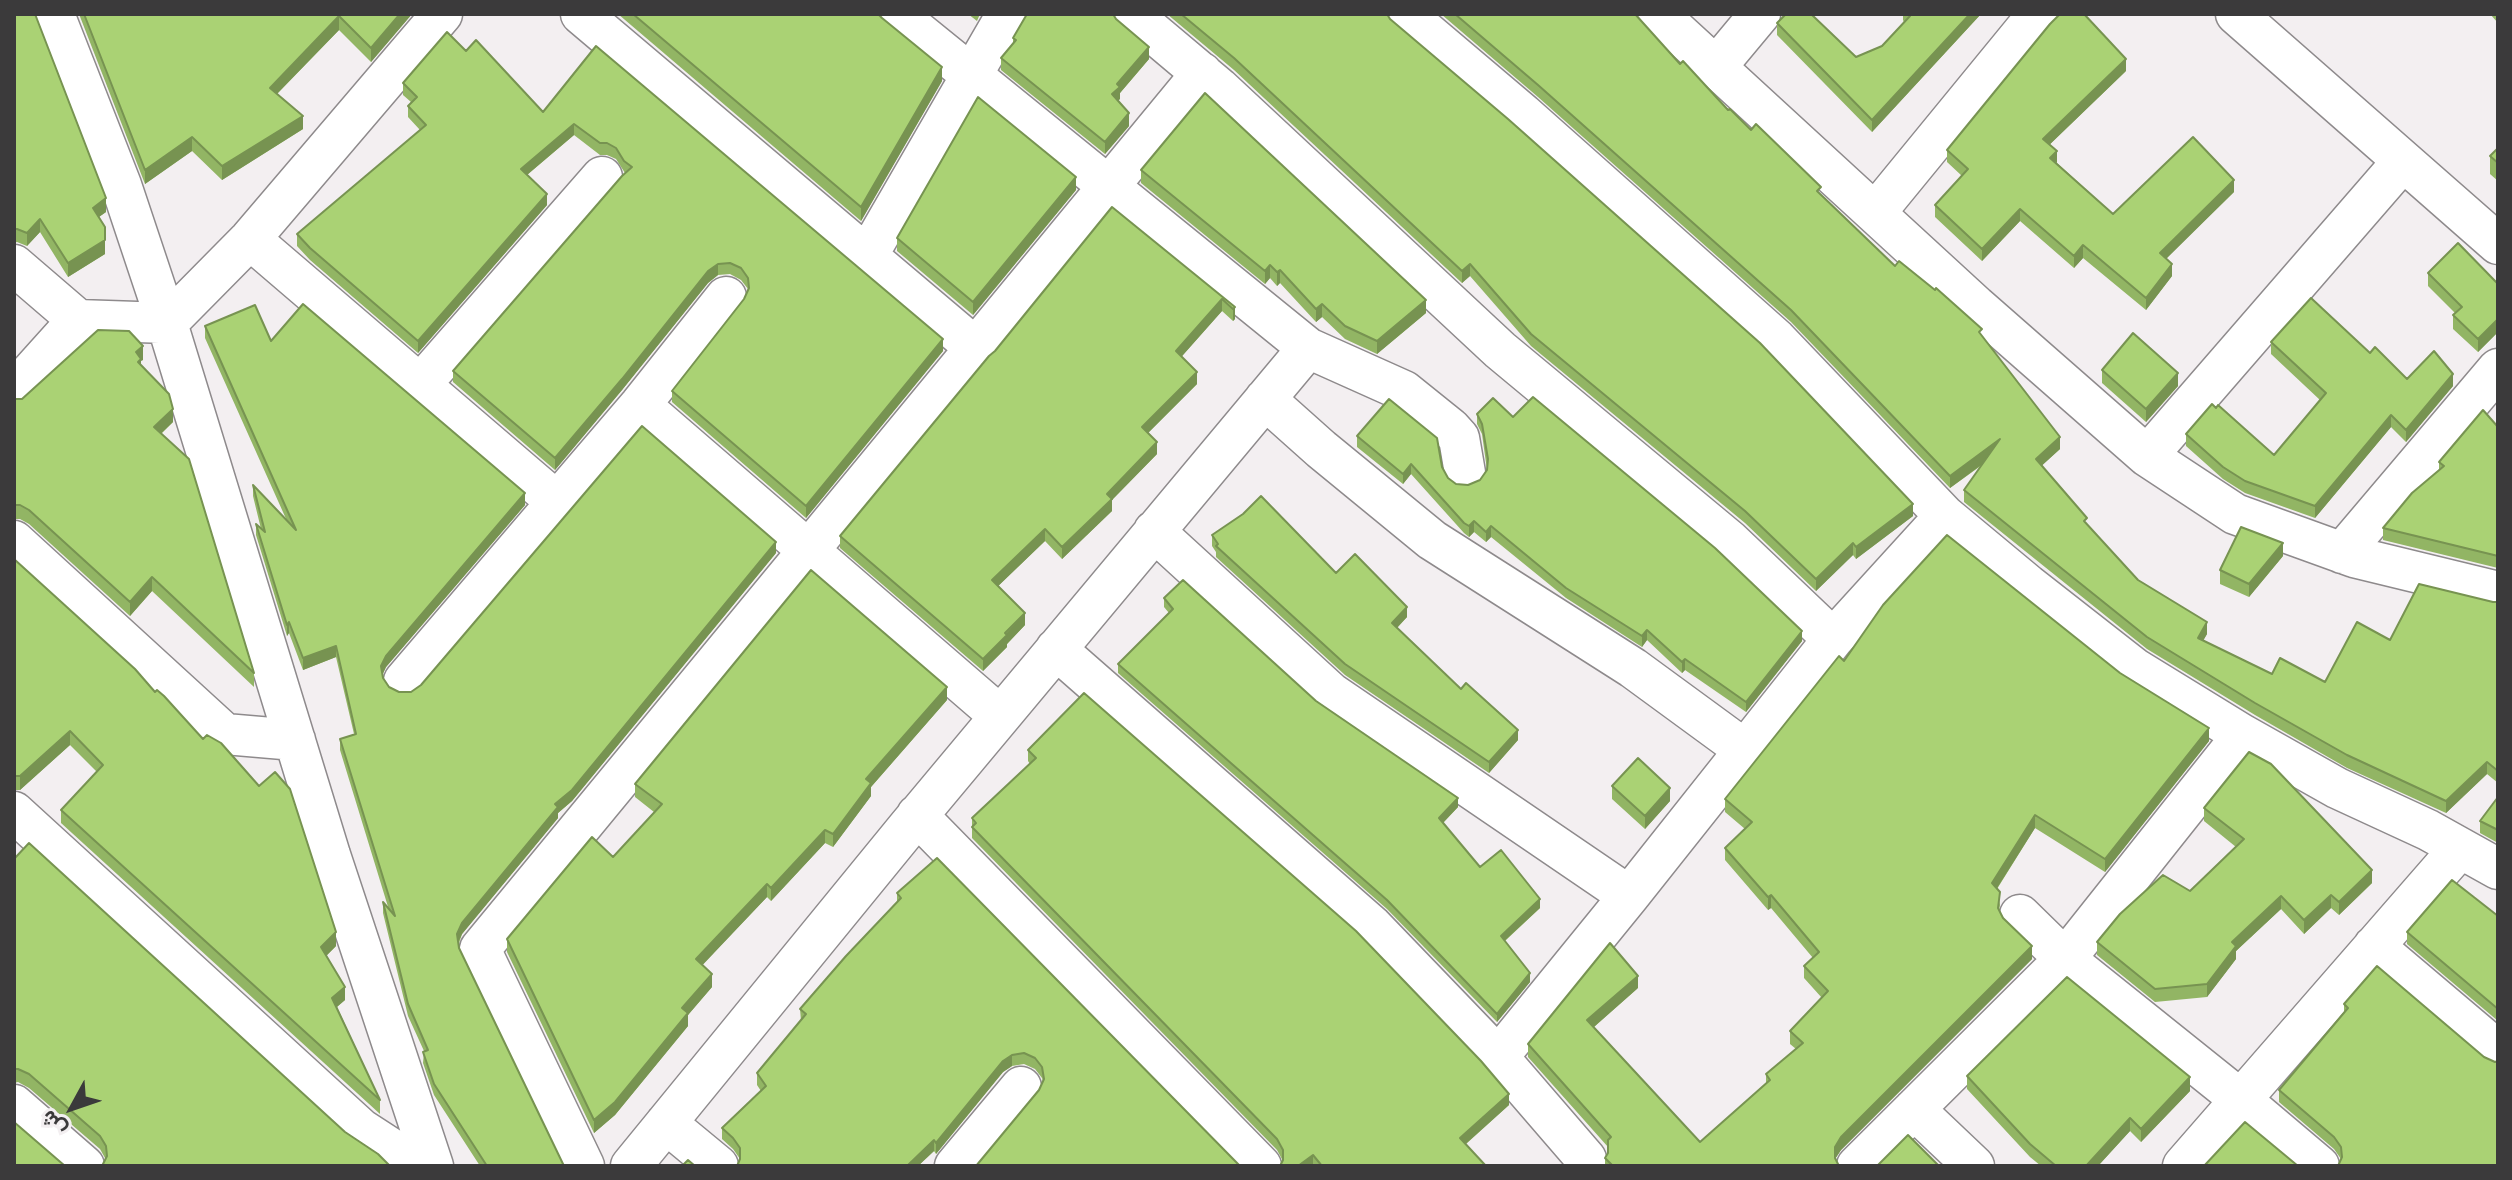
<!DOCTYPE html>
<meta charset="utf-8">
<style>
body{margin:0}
#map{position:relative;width:2512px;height:1180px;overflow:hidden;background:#f3eff1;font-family:Arial,Vazirmatn,sans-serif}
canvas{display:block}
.frame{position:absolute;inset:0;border:16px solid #3b3a3b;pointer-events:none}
.north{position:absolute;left:32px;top:1068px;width:80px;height:80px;-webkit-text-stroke:6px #f3eff1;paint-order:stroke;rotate:230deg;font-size:22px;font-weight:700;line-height:32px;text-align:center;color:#3b3a3b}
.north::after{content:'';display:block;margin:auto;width:28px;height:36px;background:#3b3a3b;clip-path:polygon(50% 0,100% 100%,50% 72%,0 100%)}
</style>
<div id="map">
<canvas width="2512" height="1180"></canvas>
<div class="frame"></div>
<div class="north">ش</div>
</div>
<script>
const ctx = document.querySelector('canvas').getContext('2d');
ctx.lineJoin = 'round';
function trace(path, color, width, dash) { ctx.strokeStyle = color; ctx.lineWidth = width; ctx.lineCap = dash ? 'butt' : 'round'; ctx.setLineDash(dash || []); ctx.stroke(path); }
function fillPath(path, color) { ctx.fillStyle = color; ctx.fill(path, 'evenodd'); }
const street = new Path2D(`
 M54,14L121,185L167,323L330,855L433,1166
 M581,14L977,349
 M896,14L1308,348L1404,391L1450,428L1459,438L1465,473
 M1131,14L1219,88L1500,350L1730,541L1833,639
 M1405,14L1523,114L1776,339L1945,516L2028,585L2134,668L2243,735L2337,788L2428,830L2498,869
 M1658,14L1976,306L2147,456L2235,514L2354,557L2498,592
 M2236,14L2498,244
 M1715,68L1760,14
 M1875,213L2038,14
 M250,239L557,502
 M867,256L1007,14
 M14,265L78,320
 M420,385L602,177
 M14,391L78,320L167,323L250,239L442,14
 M1265,399L1321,449L1432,540L1633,668L1745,750
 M640,405L1000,716
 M2147,456L2403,161
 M1154,531L1331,693L1629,896
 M14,541L225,734L295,740
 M2342,553L2498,369
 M1056,649L1372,926L1498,1057L1586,1159
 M404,681L640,405L726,297
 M14,812L361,1129L418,1166
 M917,815L1261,1166
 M2020,915L2065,959L2241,1100L2319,1166
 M2374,946L2498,1051
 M1498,1057L1629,896L1833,639L1945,516
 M14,1105L84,1166
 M1914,1109L1974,1166
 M666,1123L718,1166
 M584,1166L480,949L1202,73
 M631,1166L908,827L1308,348
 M955,1166L1021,1087
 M1857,1166L2065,959L2243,735
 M2183,1166L2460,848`);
trace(street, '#8e8a8c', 43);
trace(street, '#fff', 40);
fillPath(new Path2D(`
 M14,14L106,212L99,217L105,254L68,277L40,232L27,246L17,242L14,243Z
 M79,14H412L371,62L339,30L277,94L303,129L222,180L192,151L145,184Z
 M618,14H878L942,81L861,221Z
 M968,14H980L977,21Z
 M1167,14H1387L1390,19L1913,516L1856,559L1853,555L1816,591L1745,523L1531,346L1470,276L1462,283L1234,70Z
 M1441,14H1635L1680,64L1821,196L1895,266L1982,336L2060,449L2042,465L2087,525L2138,580L2207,634L2203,640L2272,674L2325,682L2390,640L2493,602H2498V783L2487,774L2446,813L2347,768L2255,715L2147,649L1964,502V490L1982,465L1950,488L1791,322L1538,97Z
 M1903,14H1981L1872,132L1777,35V23L1856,57L1882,46L1904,22L1903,20Z
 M2490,14H2498V23Z
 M1013,38L1149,59L1120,93V99L1118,100L1129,126L1105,154L1001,70V58L1013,44Z
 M596,46L943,351L806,518L672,402V391L744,299L748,289L741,280L730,274L718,275L708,283L622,390L555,470L453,382V371L625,173L616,159L607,155H600L574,135L527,175L547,205L418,353L310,260L297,246V234L420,130L408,117V106L411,102L403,95V83L466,51L543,112Z
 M2126,71L2049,145L2057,163L2113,214L2234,192L2166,258L2172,276L2146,310L2083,258L2074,268L2020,221L1982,261L1935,217V205L1962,176L1947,162V150Z
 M2498,148V181L2490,174V156Z
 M1141,170L1426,313L1377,354L1345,339L1322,317L1316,322L1280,283L1277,286L1270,278L1265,284L1141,183Z
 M1076,190L973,315L897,251V238Z
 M1112,207L1235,307V319L1233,321L1222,311L1181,357L1197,384L1148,433L1157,454L1112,500V511L1062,559L1045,541L998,586L1025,625L1007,644V647L983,671L840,548V536L995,351Z
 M2428,273L2498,284V332L2478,352L2453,329V315L2455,313L2428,286Z
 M205,326L271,341L525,505L386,667L382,675L383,678L389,687L399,692H411L776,553L572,801L558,813V818L462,934L459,943V948L564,1166H480L434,1095L423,1063L424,1051L408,1016L383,913V902L389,910L340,750V739L354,734L336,657L303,670L289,633L287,636L256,535V524L261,529L253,496V485L287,521L205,338Z
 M2271,342L2370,353L2407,379L2453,386L2406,442L2391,427L2315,518L2245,493L2223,479L2186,446V434L2274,455L2320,400L2271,354Z
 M143,360L141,361V366L173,422L161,434L254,673V687L152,591L130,616L29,524L20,519H14V399H22Z
 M2102,370L2178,386L2146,422L2102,383Z
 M1477,414L1513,417L1802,641L1746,712L1685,670L1682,673L1647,640L1642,647L1566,598L1491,537L1486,542L1474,532L1469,537L1464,533L1411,474L1403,484L1357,447V436L1442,467L1448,478L1456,484L1468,485L1480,480L1487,470L1482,434L1477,424Z
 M2498,427V568L2383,540V528L2439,470V462Z
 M1212,535L1336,573L1407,617L1397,628L1461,689L1518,740L1489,773L1345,675L1216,557V552L1212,546Z
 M2283,556L2249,597L2220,584V570Z
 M14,559L336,946L326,956L345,1000L337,1007L380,1100V1114L61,823V810L97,772L70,745L20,790H14Z
 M1164,598L1316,701L1458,807L1443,823L1480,867L1540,908L1505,941L1530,982L1497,1022L1387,909L1118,673V664L1169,613L1164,607Z
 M1844,661L2120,673L2209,741L2105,872L2035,828L1997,889L2000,905L1999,911L2032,959L1841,1150L1835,1159L1839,1166H1605V1158L1608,1153V1147L1528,1057V1044L1638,988L1594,1027L1700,1142L1766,1083V1074L1796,1049L1790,1044V1031L1822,998L1804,978V966L1813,958L1771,908L1768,910L1725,860V848L1745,829L1725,812V799Z
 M947,700L871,787V796L833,847L825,843L771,901L767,897L702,965L712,987L688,1015V1026L615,1115L594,1133L507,952V939L613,857L654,812L635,797V784Z
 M1028,750L1509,1105L1466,1144L1486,1166H1280L1283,1161L1277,1150L972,838V818L1030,764L1028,761Z
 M1612,786L1670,801L1645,829L1612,799Z
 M2498,797V843L2480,833V821Z
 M2204,808L2372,883L2339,915L2331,908L2304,934L2281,909L2236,951V959L2207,997L2155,1002L2097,955V942L2190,891L2236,847L2204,821Z
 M14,859L345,1132L105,1158L100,1149L29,1088L18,1082L14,1083Z
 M897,893L1240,1166L1039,1090L1043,1081L1042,1078L1035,1069L1024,1064L1012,1066L1003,1072L936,1154L934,1151L918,1166H737L740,1159L733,1149L722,1139V1128L761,1091L757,1085V1073L801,1021L800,1009L897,902Z
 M2498,916V1021L2407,944V932Z
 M2344,1004L2484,1057L2495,1062L2341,1159L2334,1149L2279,1102V1090L2344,1013Z
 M1967,1076L2190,1091L2141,1142L2130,1131L2098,1166H2041L2030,1157L1967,1089Z`), '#92b564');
fillPath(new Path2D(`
 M400,14H412L371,62V48Z
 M1970,14H1981L1872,132V120Z
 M339,16V30L270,101V88Z
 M1149,47V59L1120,93V99L1112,106V94L1117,84Z
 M2126,59V71L2043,151V139Z
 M942,67V81L861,221V207Z
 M1129,113V126L1105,154V142Z
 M303,116V129L222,180V166Z
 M574,124V135L521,180V169Z
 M192,137V151L145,184V170Z
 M2057,151V163L2050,158Z
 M1076,177V190L973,315V302Z
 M2234,180V192L2160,265V253Z
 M547,194V205L418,353V341Z
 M106,198V212L93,221V208Z
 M2020,209V221L1982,261V249Z
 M40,219V232L27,246V233Z
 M105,240V254L68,277V263Z
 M2083,245V258L2074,268V256Z
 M718,264V275L708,283L622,390L555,470V458L708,271Z
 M1470,264V276L1462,283V271Z
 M2172,264V276L2146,310V298Z
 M1270,265V278L1265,284V271Z
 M1280,270V283L1277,286V272Z
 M1222,299V311L1176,363V351Z
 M1426,300V313L1377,354V341Z
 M1322,304V317L1316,322V309Z
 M1235,307V319L1233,321V309Z
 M2498,319V332L2478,352V339Z
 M943,339V351L806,518V506Z
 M143,346V360L141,361V373L136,352Z
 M1197,372V384L1142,439V427Z
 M2178,373V386L2146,422V409Z
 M2453,374V386L2406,442V430Z
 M173,409V422L154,440V427Z
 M2391,415V427L2315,518V506Z
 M2060,437V449L2036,471V459Z
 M2000,439V451L1950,488V476Z
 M1157,442V454L1112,500V511L1062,559V547L1107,494Z
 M1411,464V474L1403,484V474Z
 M525,493V505L386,667L381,678V666L386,656Z
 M1913,504V516L1856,559V547Z
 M1474,521V532L1469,537V526Z
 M1491,526V537L1486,542V532Z
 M1045,529V541L992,592V580Z
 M776,542V553L572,801L558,813V818L462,934L457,945V934L462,923L555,804Z
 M1853,543V555L1816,591V579Z
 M2283,543V556L2249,597V584Z
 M152,577V591L130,616V602Z
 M1407,607V617L1392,633V623Z
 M1025,613V625L1007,644V647L983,671V659Z
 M289,622V633L287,636V625Z
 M2207,622V634L2198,650V638Z
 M1647,630V640L1642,647V636Z
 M1802,631V641L1746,712V702Z
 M336,646V657L303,670V658Z
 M1685,659V670L1682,673V662Z
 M947,687V700L871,787V796L833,847V834L866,779Z
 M2209,728V741L2105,872V859Z
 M1518,730V740L1489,773V762Z
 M70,731V745L20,790V776Z
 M2487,762V774L2446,813V801Z
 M1670,788V801L1645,829V816Z
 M1458,798V807L1439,827V818Z
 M2035,815V828L1992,896V883Z
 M825,830V843L771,901V888Z
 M2372,870V883L2339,915V902Z
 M767,884V897L696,972V959Z
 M1771,895V908L1768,910V897Z
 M2331,895V908L2304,934V920Z
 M2281,896V909L2236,951V959L2207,997V984L2232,942Z
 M1540,899V908L1501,944V936Z
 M336,932V946L321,961V947Z
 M2032,946V959L1841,1150L1835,1159V1147L1841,1137Z
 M1530,973V982L1497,1022V1014Z
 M712,974V987L688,1015V1026L615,1115L594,1133V1120L682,1008Z
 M1638,976V988L1587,1033V1020Z
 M345,987V1000L332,1011V998Z
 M1012,1055V1066L1003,1072L936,1154V1143L1003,1061Z
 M2190,1077V1091L2141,1142V1129Z
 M1509,1094V1105L1460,1149V1138Z
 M2130,1118V1131L2098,1166H2086Z
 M934,1140V1151L918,1166H907Z
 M1313,1155V1166H1298Z`), '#779351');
const building = new Path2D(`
 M14,14H35L106,198L93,208L105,227V240L68,263L40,219L27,233L17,229H14Z
 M84,14H400L371,48L339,16L270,88L303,116L222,166L192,137L145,170Z
 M633,14H878L882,18L942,67L861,207Z
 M1027,14H1113L1116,19L1149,47L1117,84L1120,87L1112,94L1129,113L1105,142L1001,58L1016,40L1013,38Z
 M1181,14H1387L1390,19L1508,119L1760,343L1913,504L1856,547L1853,543L1816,579L1745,511L1531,334L1470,264L1462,271L1234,58Z
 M1455,14H1635L1680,64L1683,61L1728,110L1730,109L1751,130L1756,124L1821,187L1817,191L1895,266L1899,261L1935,290L1936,288L1982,329L1979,332L2060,437L2036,459L2087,518L2084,521L2138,580L2207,622L2198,638L2272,674L2280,658L2325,682L2357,622L2390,640L2419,584L2493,602H2498V771L2487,762L2446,801L2347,755L2255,703L2147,637L1964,490L2000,439L1950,476L1791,310L1538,85Z
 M1786,14H1811L1856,57L1882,46L1910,16L1908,14H1970L1872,120L1777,23Z
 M2060,14H2084L2126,59L2043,139L2057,151L2050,158L2113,214L2193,137L2234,180L2160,253L2172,264L2146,298L2083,245L2074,256L2020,209L1982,249L1935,205L1968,169L1947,150L2050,24Z
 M447,32L466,51L476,40L543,112L596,46L943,339L806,506L672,391L744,299L749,288L748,278L741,268L730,263L718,264L708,271L622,379L555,458L453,371L622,176L632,167L624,161L616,148L607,143H600L574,124L521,169L547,194L418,341L310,248L297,234L426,125L408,106L417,97L403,83Z
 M1205,93L1426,300L1377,341L1345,326L1322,304L1316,309L1280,270L1277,272L1270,265L1265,271L1141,170Z
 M978,97L1076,177L973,302L897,238Z
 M2498,148V163L2490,156Z
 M1112,207L1235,307L1233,309L1222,299L1176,351L1197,372L1142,427L1157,442L1107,494L1112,499L1062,547L1045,529L992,580L1025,613L1005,633L1007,635L983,659L840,536L989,356L995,351Z
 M2458,243L2498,284V319L2478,339L2453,315L2462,307L2428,273Z
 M2311,298L2370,353L2375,347L2407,379L2434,351L2453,374L2406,430L2391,415L2315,506L2245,481L2223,467L2186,434L2212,404L2216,408L2218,405L2274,455L2326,393L2271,342Z
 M303,304L525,493L386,656L381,666L383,678L389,687L399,692H411L421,685L642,426L776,542L572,790L555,804L558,807L462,923L457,934L459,948L564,1166H487L434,1084L423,1052L428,1050L408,1004L383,902L395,916L340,739L356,734L336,646L303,658L289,622L287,625L256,524L265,532L253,485L296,530L205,326L255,305L271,341Z
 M98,330L129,331L143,346L136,352L141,359L138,362L169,394L173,409L154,427L189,459L254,673L152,577L130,602L29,510L20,505H14V399H22Z
 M2133,333L2178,373L2146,409L2102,370Z
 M1533,397L1715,548L1802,631L1746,702L1685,659L1682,662L1647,630L1642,636L1566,588L1491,526L1486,532L1474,521L1469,526L1464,523L1411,464L1403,474L1357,436L1389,399L1437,438L1442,467L1448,478L1456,484L1468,485L1480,480L1487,470L1488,459L1482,424L1477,414L1493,398L1513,417Z
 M2483,410L2498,427V556L2383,528L2412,493L2444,466L2439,462Z
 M1261,496L1336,573L1355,554L1407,607L1392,623L1461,689L1466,683L1518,730L1489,762L1345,664L1216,546L1218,544L1212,535L1243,514Z
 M2241,527L2283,543L2249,584L2220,570Z
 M1947,535L2120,673L2209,728L2105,859L2035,815L1992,883L2000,892L1998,908L2003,918L2032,946L1841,1137L1835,1147V1158L1839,1166H1613L1605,1158L1608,1153V1140L1611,1137L1528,1044L1610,943L1638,976L1587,1020L1700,1142L1770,1080L1766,1074L1803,1043L1790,1031L1828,991L1804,966L1819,952L1771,895L1768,897L1725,848L1752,822L1725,799L1839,656L1844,661L1883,605Z
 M14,559L135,669L155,692L157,690L164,696L203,739L207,735L221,743L259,786L275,772L290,789L336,932L321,947L345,987L332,998L380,1100L61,810L103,765L70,731L20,776H14Z
 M811,570L947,687L866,779L871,783L833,834L825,830L771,888L767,884L696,959L712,974L682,1008L688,1013L615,1102L594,1120L507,939L592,837L613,857L662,804L635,784Z
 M1183,580L1316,701L1458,798L1439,818L1480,867L1501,850L1540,899L1501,936L1530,973L1497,1014L1387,900L1118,664L1173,609L1164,598Z
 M1084,693L1356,931L1481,1061L1509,1094L1460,1138L1486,1166H1322L1313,1155L1298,1166H1280L1283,1160V1150L1277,1139L972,827L976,823L972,818L1036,758L1028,750Z
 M2249,752L2271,764L2372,870L2339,902L2331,895L2304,920L2281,896L2232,942L2236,946L2207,984L2155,989L2097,942L2120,914L2163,875L2190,891L2244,839L2204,808Z
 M1638,758L1670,788L1645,816L1612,786Z
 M2498,797V830L2480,821Z
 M29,843L345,1132L378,1154L390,1166H102L107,1156L106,1146L100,1136L29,1074L18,1069H14V859Z
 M937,858L1240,1166H976L1039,1090L1044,1079L1042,1067L1035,1058L1024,1053L1012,1055L1003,1061L936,1143L934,1140L907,1166H737L740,1159V1148L733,1138L722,1128L766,1086L757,1073L806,1014L800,1009L846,956L901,898L897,893Z
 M2452,880L2498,916V1009L2407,932Z
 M2377,966L2484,1057L2495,1062L2498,1061V1166H2338L2342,1157L2341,1147L2334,1137L2279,1090L2348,1008L2344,1004Z
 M2067,977L2190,1077L2141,1129L2130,1118L2086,1166H2056L2030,1144L1967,1076Z
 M14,1122L65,1166H14Z
 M2245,1122L2298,1166H2204Z
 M1908,1135L1939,1166H1877Z
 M688,1160L695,1166H682Z`);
fillPath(building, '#aad274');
trace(building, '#779351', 2);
</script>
